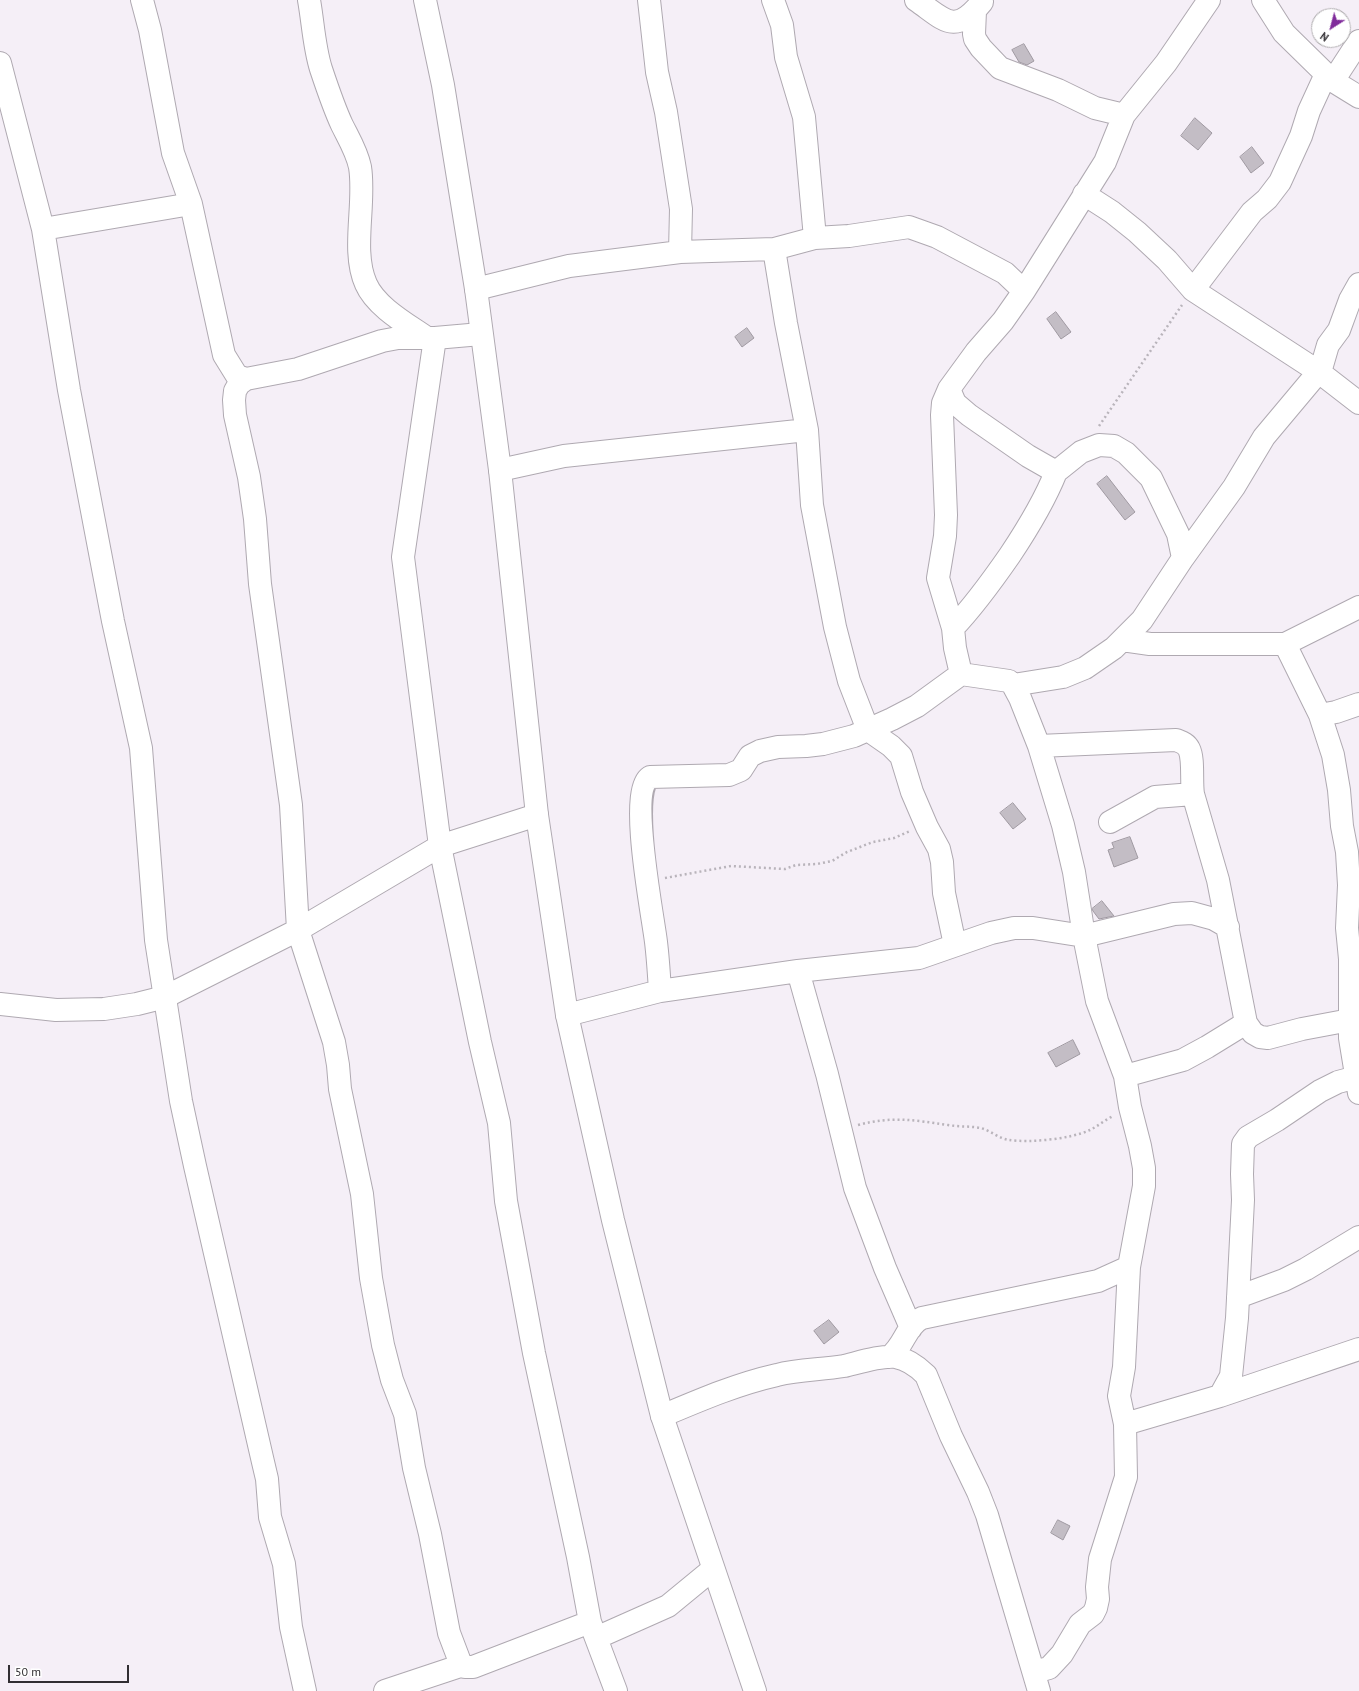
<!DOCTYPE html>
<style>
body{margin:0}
#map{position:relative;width:1359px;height:1691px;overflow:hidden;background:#f5eff7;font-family:"PT Sans",sans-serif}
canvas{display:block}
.north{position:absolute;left:1311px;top:8px;width:40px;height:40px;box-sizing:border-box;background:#fff;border:1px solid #adabad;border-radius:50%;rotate:216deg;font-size:11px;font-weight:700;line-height:16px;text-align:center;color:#312e32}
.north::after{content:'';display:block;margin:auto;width:14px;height:18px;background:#802c9b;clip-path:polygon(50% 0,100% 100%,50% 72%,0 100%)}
.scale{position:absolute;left:8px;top:1665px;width:121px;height:18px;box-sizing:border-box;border:2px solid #312e32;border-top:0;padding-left:5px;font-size:12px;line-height:14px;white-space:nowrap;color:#312e32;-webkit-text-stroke:3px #fff;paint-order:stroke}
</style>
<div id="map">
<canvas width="1359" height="1691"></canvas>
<div class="north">N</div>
<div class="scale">50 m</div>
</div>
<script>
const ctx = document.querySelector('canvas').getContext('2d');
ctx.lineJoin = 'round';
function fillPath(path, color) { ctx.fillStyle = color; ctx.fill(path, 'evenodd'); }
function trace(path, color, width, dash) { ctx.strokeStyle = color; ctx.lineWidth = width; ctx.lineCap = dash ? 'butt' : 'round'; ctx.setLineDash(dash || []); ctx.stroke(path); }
const building = new Path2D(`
 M1024,44L1034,61L1027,65L1019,62L1012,50Z
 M1195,118L1212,133L1198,150L1181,136Z
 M1252,147L1264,163L1251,173L1240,157Z
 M1056,312L1071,332L1061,339L1047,319Z
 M747,328L754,338L742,347L735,337Z
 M1107,476L1135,512L1125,520L1097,484Z
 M1013,803L1026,819L1013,829L1000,813Z
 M1130,837L1138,858L1114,867L1108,850L1114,848L1112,843Z
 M1102,901L1114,916L1099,919L1093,911L1092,909Z
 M1073,1040L1080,1054L1056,1067L1048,1053Z
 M829,1320L839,1332L824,1344L814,1331Z
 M1058,1520L1070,1526L1063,1540L1051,1533Z`);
fillPath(building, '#c3bdc5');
trace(building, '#9f99a1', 1);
const minor = new Path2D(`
 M142,0L150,30L173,153L191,204L224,355L237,376L246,379L298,369L382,341L398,338H435L481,334
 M309,0C313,22 314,47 321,69C327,87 334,108 342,125C349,139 357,152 360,167C366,203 351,251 366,284C376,307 407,324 427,338
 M649,0L657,72L666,112L681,209L680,252
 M773,0L782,25L786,57L804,117L815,238
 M916,0C945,20 954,36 982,2
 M1263,0L1284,33L1333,81L1359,97
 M975,11L974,34L975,39L981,48L1000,68L1058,90L1095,108L1124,115
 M0,63L43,229L69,390L113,621L141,748L156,940L181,1101L195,1166L263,1462L267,1479L270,1517L284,1564L291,1627L305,1691
 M1333,81L1359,41
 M1084,194L1112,212L1137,232L1167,260L1193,290L1319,372L1359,403
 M43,229L191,204
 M774,249L786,323L807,430L812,505L835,627L849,681L868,730L891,746L901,756L912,792L927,827L939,849L942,862L944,893L955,945
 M476,289L569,266L680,252L774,249L815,238L849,236L909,227L937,237L1005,273L1024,291
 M1193,290L1252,212L1267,199L1280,182L1301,136L1309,111L1326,74
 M435,338L403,557L440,846L480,1042L499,1123L506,1201L534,1353L578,1557L590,1622L616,1691
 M246,379L239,384L235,391L234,400L235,415L249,477L255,519L260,584L291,805L298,930L334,1042L338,1065L340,1089L362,1194L371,1278L383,1345L392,1380L405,1414L414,1468L430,1534L449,1633L460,1662L465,1667H473L590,1622
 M949,389L955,403L969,415L1028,456L1056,472L1081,452L1099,445L1114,446L1126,453L1151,478L1178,534L1183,558L1142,620L1114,648L1085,668L1063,677L1013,685
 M500,470L564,456L807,430
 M1183,558L1234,487L1264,437L1321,369L1328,345L1339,330L1350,300L1359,284
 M953,628C974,606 992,581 1010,555C1028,528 1044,502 1056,472
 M1122,640L1150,644H1285L1359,607
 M1285,644L1320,715L1333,755L1339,790L1342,826L1347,852L1349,885L1347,928L1350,959V1038L1359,1093
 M1320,715L1336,712L1359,704
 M1039,746L1176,740C1181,742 1186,743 1189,749C1194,759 1191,781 1193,794L1218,880L1246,1023L1253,1033L1260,1037L1268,1038L1302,1029L1350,1020
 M1110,822L1155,797L1193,794
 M798,971L827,1074L855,1188L885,1268L911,1328
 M660,991C659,975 658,958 656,942C653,916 628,791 650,777L729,775L741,770L750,756L760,751L778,747L806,746L823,744L854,736L892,719L917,706L961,674
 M0,1004L56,1010L104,1009L137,1004L165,997L298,930L440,846L537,815
 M567,1015L660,991L798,971L919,958L991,933L1014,928H1033L1084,936L1174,914L1192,913L1214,919L1228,927
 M1125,1076L1183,1060L1207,1047L1246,1023
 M1238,1297L1284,1280L1306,1269L1359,1237
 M889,1357C904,1347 906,1325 922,1318L1098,1281L1129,1267
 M1220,1396L1231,1376L1237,1318L1243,1200L1242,1174L1243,1144L1248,1137L1277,1120L1320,1091L1338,1082L1357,1077
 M662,1416C700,1400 737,1384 777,1375C799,1369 821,1370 844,1366C857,1363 882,1355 895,1357C907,1359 917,1366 926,1375L951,1436L978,1492L987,1515L1039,1691
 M1125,1424L1220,1396L1359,1349
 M596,1638L668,1606L713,1569
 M1034,1672L1049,1668L1062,1654L1080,1624L1093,1614L1096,1608L1098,1599L1097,1587L1100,1559L1126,1477L1125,1424L1119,1396L1124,1367L1129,1267L1144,1186V1168L1140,1146L1130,1107L1125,1076L1097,1001L1084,936L1074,872L1063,825L1039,746L1020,698L1013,685L1009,681L961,674L955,648L953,628L938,578L945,536L946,515L942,415L943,403L949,389L976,352L1003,321L1024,291L1105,162L1124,115L1166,63L1209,0
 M385,1691L463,1665`);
const highway = new Path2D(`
 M425,0L443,85L476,289L500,470L537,815L567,1015L613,1220L662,1416L755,1691`);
trace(minor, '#afa9b1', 24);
trace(highway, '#afa9b1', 24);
trace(new Path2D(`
 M1099,426L1182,305
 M665,878L731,866L785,869L796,865L817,864L832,861L847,852L873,842L894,838L910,831
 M858,1125C892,1116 913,1120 948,1125C959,1127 970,1126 981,1128C991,1131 1000,1139 1009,1140C1030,1143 1071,1139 1090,1130C1098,1126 1105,1120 1113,1116`), '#b9b4bb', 2.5, [2, 3]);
trace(minor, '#fff', 22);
trace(highway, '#fff', 22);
</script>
